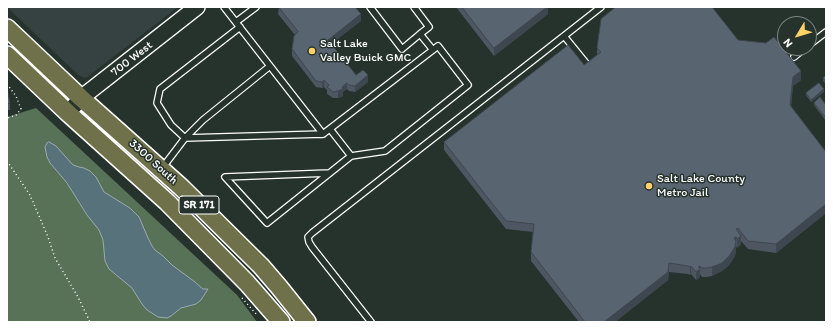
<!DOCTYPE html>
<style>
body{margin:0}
#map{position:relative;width:833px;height:329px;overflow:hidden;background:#26332d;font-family:Itim,sans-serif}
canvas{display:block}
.frame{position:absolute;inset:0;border:8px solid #fff;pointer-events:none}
.north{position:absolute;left:777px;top:16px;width:40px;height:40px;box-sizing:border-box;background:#26332d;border:1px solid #7d8581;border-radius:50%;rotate:232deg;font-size:11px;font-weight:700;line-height:16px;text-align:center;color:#fff}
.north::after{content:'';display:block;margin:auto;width:14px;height:18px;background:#ffd166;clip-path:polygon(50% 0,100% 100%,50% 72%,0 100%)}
</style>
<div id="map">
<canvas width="833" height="329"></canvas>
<div class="frame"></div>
<div class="north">N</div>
</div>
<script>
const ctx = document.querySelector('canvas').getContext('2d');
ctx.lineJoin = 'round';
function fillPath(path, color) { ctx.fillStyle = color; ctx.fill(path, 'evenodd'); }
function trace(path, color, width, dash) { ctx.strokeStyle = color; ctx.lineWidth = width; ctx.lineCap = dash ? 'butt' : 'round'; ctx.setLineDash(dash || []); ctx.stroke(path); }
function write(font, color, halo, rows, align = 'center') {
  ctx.font = font + ' Itim,sans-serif'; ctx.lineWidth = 3; ctx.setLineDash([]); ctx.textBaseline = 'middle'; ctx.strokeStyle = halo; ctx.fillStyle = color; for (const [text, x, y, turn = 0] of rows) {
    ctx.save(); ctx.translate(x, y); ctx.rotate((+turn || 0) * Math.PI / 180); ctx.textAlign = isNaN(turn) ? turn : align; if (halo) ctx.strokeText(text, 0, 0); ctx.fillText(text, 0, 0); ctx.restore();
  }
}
fillPath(new Path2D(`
 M7,7H178L86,78L80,76L55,53Z`), '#354241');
fillPath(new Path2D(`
 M36,108L237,295L257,322H7V117Z`), '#587257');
const water = new Path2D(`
 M49,142L56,146L73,165L79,167L84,168L90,171L96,177L104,192L130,208L139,217L148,238L152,246L155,250L163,256L172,265L195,282L203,289H208L201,300L196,304L181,308L171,316L167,318L158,317L147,310L142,304L132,288L109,269L105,261L103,240L99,230L87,215L67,183L50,163L47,157L45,147L47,143Z`);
fillPath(water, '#58727b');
trace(water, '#9baab0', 1);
const lane = new Path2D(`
 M224,7L323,134L438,46L468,85L385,151L351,156L267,223L225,177L329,173
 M370,7L402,49L420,34
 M414,7L429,27L420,34L433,50
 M236,22L256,7
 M240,27L160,89L157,103L171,125L185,138L323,134
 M809,45L826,32
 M794,57L805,48
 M590,68L564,36L601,7
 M330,129L351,156
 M163,167L185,138L203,120L270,66
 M371,322L312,247L309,242L308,237L312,233L564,36`);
const secondary = new Path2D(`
 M68,113L81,98L197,7`);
const primary = new Path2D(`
 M7,28L81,98L181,187L261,266L279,287L307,322
 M7,55L68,113L167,202L247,283L281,322`);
trace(lane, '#fff', 8);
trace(secondary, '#fff', 18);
trace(primary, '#fff', 20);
trace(new Path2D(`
 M7,84L16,96L21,109L16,115L8,118L7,119
 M7,161L30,195L48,237L55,258L78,297L90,322
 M242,298L258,316`), '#fff', 1.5, [1, 3]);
trace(lane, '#26332d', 5.5);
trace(secondary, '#26332d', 15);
trace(primary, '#6f714a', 17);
fillPath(new Path2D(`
 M279,7L361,21L331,44L356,75L368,82L355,92L349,91L347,89L343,92V96L338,98H333L327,94V90L324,87L322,88L316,87L292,56V49L295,35L278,14Z
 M456,7H548V14L494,56Z
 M738,40L801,80L793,86L791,107L826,152V213L776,253L748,249L741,241V244L737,248L736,246V249L735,256L729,265L722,271L712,276L707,277H702L700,274V277L696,280L691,274L690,275L688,274L669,272L668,280L615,322H579L531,261V252L533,232L506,229L444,150V142L584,65L597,55V48Z
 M826,76V84L823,81V78Z
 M7,89L10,103V110H7Z
 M824,92L811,102L806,95V93Z
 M814,103L826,105V121L814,105Z`), '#4d5661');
fillPath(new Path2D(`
 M547,7H548V14L494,56V48Z
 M361,14V21L328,46V40Z
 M801,71V80L793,86L790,114V105L793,77Z
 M368,75V82L355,92V86Z
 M324,80V87L322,88V82Z
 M347,83V89L343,92V96L338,98V91Z
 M824,89V92L811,102V100Z
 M826,204V213L776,253V244Z
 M741,236V244L737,248V239Z
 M736,237V249L735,256L729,265L722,271L712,276V267Z
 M669,263V272L668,280L615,322H604Z
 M691,266V274L690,275V267Z
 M700,266V277L696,280V272L698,267Z`), '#3e464f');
const building = new Path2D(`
 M279,7H355L361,14L328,40L356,75L363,70L368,75L355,86L349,85L347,83L342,87L343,89L338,91L333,92L327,87L329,85L324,80L322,82L316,81L292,49L294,36L298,32Z
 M462,7H547L494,48Z
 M616,7H712L738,40L766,43L774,37L801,71L793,77L790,105L826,152V204L776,244L748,241L738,228L736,229L741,236L737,239L736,237L734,238L736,241L735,247L729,256L722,263L712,267L707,268H702L700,266L698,267L700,269L696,272L691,266L690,267L688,266L669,263L668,272L604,322H585L531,252L534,224L506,221L444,142L568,45L584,65L601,52L597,48L601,19Z
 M826,76V82L823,78Z
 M819,83L824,89L811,100L806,93Z
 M7,89L10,103L7,104Z
 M820,97L826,105V118L814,103Z`);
fillPath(building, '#596471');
trace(building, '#3e464f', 1);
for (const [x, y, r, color] of [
 [312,51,4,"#ffd166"],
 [649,186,4,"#ffd166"]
]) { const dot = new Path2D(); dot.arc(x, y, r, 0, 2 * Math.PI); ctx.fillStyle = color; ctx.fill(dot); trace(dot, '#26332d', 1.5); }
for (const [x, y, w] of [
 [199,205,40]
]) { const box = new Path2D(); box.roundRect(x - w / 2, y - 9, w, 18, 3); ctx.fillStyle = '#26332d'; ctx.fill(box); trace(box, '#fff', 1); }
write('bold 11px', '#fff', null, [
 ["SR 171",199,205]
]);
write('12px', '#fff', '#26332d', [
 ["Salt Lake",320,44],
 ["Valley Buick GMC",320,58],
 ["Salt Lake County",657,179],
 ["Metro Jail",657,193]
], 'left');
write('12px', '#fff', '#26332d', [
 ["700 West",132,59,-38],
 ["3300 South",153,162,42]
]);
</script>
